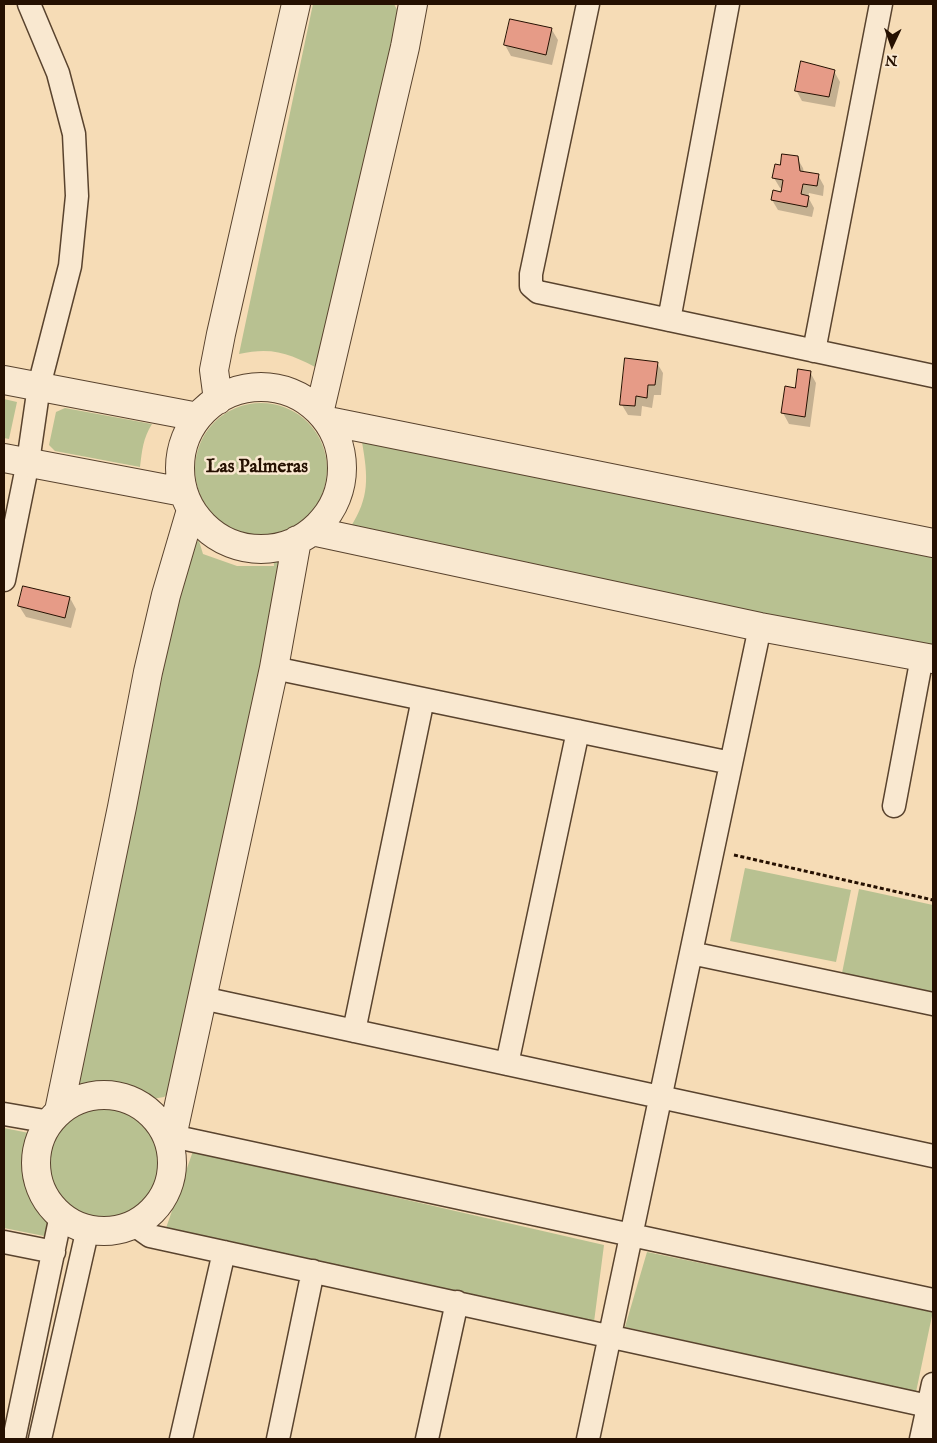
<!DOCTYPE html>
<style>
body{margin:0}
#map{position:relative;width:937px;height:1443px;overflow:hidden;background:#f6dcb6;font-family:"IM FELL English",serif}
canvas{display:block}
.frame{position:absolute;inset:0;border:5px solid #251001;pointer-events:none}
.north{position:absolute;left:867px;top:20px;width:50px;height:50px;-webkit-text-stroke:4px #f9e8d0;paint-order:stroke;rotate:183deg;font-size:14px;font-weight:700;line-height:20px;text-align:center;color:#251001}
.north::after{content:'';display:block;margin:auto;width:18px;height:22px;background:#251001;clip-path:polygon(50% 0,100% 100%,50% 72%,0 100%)}
</style>
<div id="map">
<canvas width="937" height="1443"></canvas>
<div class="frame"></div>
<div class="north">N</div>
</div>
<script>
const ctx = document.querySelector('canvas').getContext('2d');
ctx.lineJoin = 'round';
function fillPath(path, color) { ctx.fillStyle = color; ctx.fill(path, 'evenodd'); }
function trace(path, color, width, dash) { ctx.strokeStyle = color; ctx.lineWidth = width; ctx.lineCap = dash ? 'butt' : 'round'; ctx.setLineDash(dash || []); ctx.stroke(path); }
function write(font, color, halo, rows, align = 'center') {
  ctx.font = font + ' "IM FELL English",serif'; ctx.lineWidth = 5; ctx.setLineDash([]); ctx.textBaseline = 'middle'; ctx.strokeStyle = halo; ctx.fillStyle = color; for (const [text, x, y, turn = 0] of rows) {
    ctx.save(); ctx.translate(x, y); ctx.rotate((+turn || 0) * Math.PI / 180); ctx.textAlign = isNaN(turn) ? turn : align; if (halo) ctx.strokeText(text, 0, 0); ctx.fillText(text, 0, 0); ctx.restore();
  }
}
fillPath(new Path2D(`
 M313,4H394L400,15L323,371C292,355 275,346 239,354Z
 M4,399L17,402L9,439L4,438Z
 M195 469a66 66 0 1 1 132 0a66 66 0 1 1-132 0Z
 M65,408L152,424C143,438 142,451 140,467L55,451L49,445L56,412Z
 M362,442L933,557V649L350,528C370,497 368,477 362,442Z
 M199,541L203,554L237,566H274L273,556L283,563L171,1091L164,1097L152,1099L133,1091L102,1083L81,1084L73,1077L189,544Z
 M745,868L851,890L836,962L730,941Z
 M859,889L933,905V997L841,978Z
 M47 1162a57 57 0 1 1 114 0a57 57 0 1 1-114 0Z
 M4,1128L29,1133L24,1169L34,1194L49,1222V1237L4,1228Z
 M193,1151L604,1245L594,1322L166,1228Z
 M647,1252L933,1311L916,1392L625,1327Z`), '#b8c191');
fillPath(new Path2D(`
 M552,30L558,40L552,65L511,56L505,45Z
 M834,71L840,82L835,107L802,101L796,90Z
 M797,158L803,168L804,173L818,175L824,186L823,196L809,193L808,197L814,208L812,217L778,210L772,200L782,193L783,189L780,188L774,178L781,167Z
 M657,363L663,373L661,395H654L652,408L642,406L641,416L628,415L622,405Z
 M810,372L816,383L810,427L789,424L783,413L797,389Z
 M70,598L76,609L71,628L26,617L19,606Z`), '#0003');
const building = new Path2D(`
 M510,19L552,28L546,55L504,45Z
 M801,61L835,70L829,97L795,91Z
 M782,154L798,156L800,171L819,174L817,186L803,184L801,194L809,196L807,207L771,200L773,190L781,192L783,180L772,178L775,164L780,165Z
 M625,358L658,362L655,385H648L647,398L636,396L635,406L620,405Z
 M798,369L811,371L805,417L781,413L785,386L795,388Z
 M23,586L70,597L65,618L18,606Z`);
fillPath(building, '#e69b87');
trace(building, '#251001', 1);
const minor = new Path2D(`
 M588,4L531,274V286L538,292L933,376
 M669,320L728,4
 M814,351L881,4
 M4,580L28,462L39,386L70,266L77,196L74,134L58,73L29,4
 M274,668L731,763
 M894,806L922,657
 M691,953L933,1004
 M202,998L933,1156
 M354,1031L423,699
 M507,1064L578,731
 M4,1114L50,1122
 M172,1136L933,1300
 M133,1224L150,1236L928,1406
 M4,1242L54,1252
 M14,1439L61,1215
 M40,1439L88,1228
 M181,1439L224,1252
 M278,1439L313,1271
 M427,1439L457,1302
 M588,1439L760,627
 M921,1439L933,1384`);
const tertiary = new Path2D(`
 M4,380L198,417
 M180 468a81 81 0 1 1 162 0a81 81 0 1 1-162 0Z
 M218,400L214,370L221,334L296,4
 M320,409L405,47L413,4
 M328,421L933,543
 M4,458L183,492
 M312,531L760,627L933,659
 M36 1163a68 68 0 1 1 136 0a68 68 0 1 1-136 0Z
 M59,1111L122,807L148,672L166,595L191,510
 M170,1146L274,668L297,540`);
trace(minor, '#59432e', 25);
trace(tertiary, '#59432e', 30);
trace(new Path2D(`
 M734,855L933,900`), '#251001', 3, [4, 2.5]);
trace(minor, '#f9e8d0', 22);
trace(tertiary, '#f9e8d0', 28);
write('bold 19px', '#251001', '#f9e8d0', [
 ["Las Palmeras",257,468]
]);
</script>
